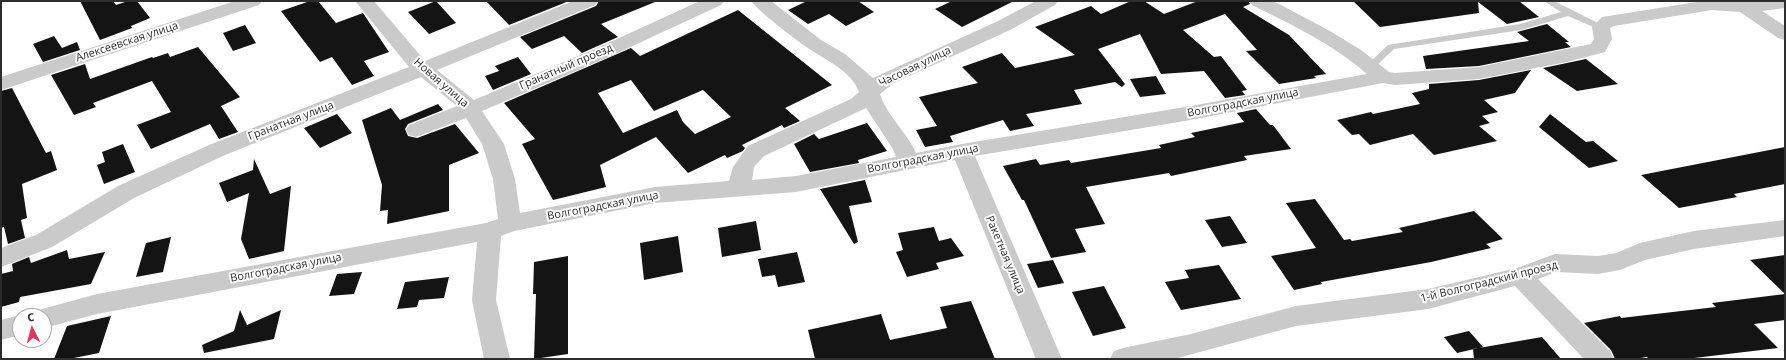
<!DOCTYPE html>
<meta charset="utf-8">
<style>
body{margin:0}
#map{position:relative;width:1786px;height:360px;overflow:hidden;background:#fff;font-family:"Open Sans",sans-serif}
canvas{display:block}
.frame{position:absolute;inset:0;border:2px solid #2d2d2d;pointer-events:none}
.north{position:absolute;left:12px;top:308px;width:40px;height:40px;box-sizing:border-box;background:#fff;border:1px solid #ababab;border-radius:50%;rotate:354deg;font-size:11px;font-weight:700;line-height:16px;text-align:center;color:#2d2d2d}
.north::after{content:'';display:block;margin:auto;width:14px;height:18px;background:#d93a5e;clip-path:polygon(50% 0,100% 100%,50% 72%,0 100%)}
</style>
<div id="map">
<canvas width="1786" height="360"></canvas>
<div class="frame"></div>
<div class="north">С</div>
</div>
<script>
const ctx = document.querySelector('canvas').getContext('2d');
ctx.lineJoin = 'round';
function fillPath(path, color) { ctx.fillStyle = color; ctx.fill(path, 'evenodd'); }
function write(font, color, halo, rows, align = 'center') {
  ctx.font = font + ' "Open Sans",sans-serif'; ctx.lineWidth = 4; ctx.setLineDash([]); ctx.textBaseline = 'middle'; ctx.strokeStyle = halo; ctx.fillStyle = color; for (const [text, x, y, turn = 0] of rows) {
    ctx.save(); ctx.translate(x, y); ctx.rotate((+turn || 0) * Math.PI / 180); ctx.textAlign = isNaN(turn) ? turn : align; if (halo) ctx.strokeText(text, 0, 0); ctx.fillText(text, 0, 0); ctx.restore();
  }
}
fillPath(new Path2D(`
 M80,1H113L116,5L128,1H137L150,18L131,26L132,28L100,40Z
 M310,1H318L336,23L363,13L389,52L364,61L374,76L352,85L332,57L320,62L281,11Z
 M436,1L456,23L429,34L408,12Z
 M486,1H569L509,25Z
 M599,1L655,2L601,24L618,37L582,53L564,36L532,49L520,37L596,6Z
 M807,1H858L874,12L846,26L829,14L808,24L788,10Z
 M952,1H1014L962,27L935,9Z
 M1131,1H1144L1164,14L1198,1H1248L1250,4L1243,7L1289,35L1326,74L1314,76L1316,78L1279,84L1246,51L1257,50L1225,14L1183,30L1214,57L1221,56L1247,90L1242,91L1245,95L1225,98L1204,71L1161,74L1140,34L1098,49L1125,84L1122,87L1115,82L1074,90L1082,104L1026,114L1034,126L1010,131L1003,120L950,136L953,142L925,147L916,130L937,126L919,97L978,83L962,67L1002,53L1015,68L1075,55L1035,27L1091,6L1101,14Z
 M1353,1H1519L1539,17L1507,24L1478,2L1479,13L1380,27Z
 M738,10L832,85L785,108L800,121L784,128L782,125L742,145L745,148L743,151L727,158L725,155L688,173L656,137L600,165L606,187L553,200L522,144L535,139L504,103L631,48L640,56ZM631,80L654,111L703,90L731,117L695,134L683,122L677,110L623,133L598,93Z
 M1547,24L1569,42H1565L1571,47L1479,66L1426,69L1423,56L1529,41L1517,32Z
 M245,25L256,43L233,51L223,33Z
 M54,36L62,48L77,42L80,50L43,62L33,44Z
 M198,47L240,97L221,106L238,132L219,139L210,124L151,149L137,125L171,112L152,81L93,103L96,107L74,115L51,75L85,64L90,79L152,57L153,58L168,53L170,57Z
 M518,57L531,74L493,90L485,76L499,71L495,66Z
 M1586,59L1618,84L1577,91L1543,68Z
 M1531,70L1515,93L1484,100L1498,112L1482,116L1490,123L1479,126L1497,141L1434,155L1413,134L1370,145L1359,134L1352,135L1337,120L1371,112L1373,114L1420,104L1412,93L1429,89V84L1479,80Z
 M1156,76L1166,94L1140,97L1130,79Z
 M12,88L46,153L51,151L57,170L22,184L27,218L21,220L25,238L8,244L4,227L1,228V91Z
 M438,104L443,110L408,124L405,129L408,136L417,138L455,124L479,153L449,165V211L387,224L388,210L380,211L382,185L362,120L391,108L400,120Z
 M1256,109L1270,125H1273L1291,149L1244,156L1247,160L1171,176L1169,173L1086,187L1105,224L1075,229L1086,252L1051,258L1024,200H1022L1003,166L1036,159L1040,165L1069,160L1071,163L1161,148L1159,145L1195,137L1191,133L1244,122L1237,113Z
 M337,114L352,133L320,148L304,128Z
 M1550,114L1586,142L1593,141L1618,161L1589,168L1539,127Z
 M867,123L887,151L858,160L859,163L810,172L794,144L814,134L819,139Z
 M123,144L135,172L104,184L97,165L105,162L102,152Z
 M1785,147V184L1734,194L1737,197L1679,208L1641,175Z
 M254,159L270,194L291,186L284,251L249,259L241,239L249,193L227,202L219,183L253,170Z
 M865,180L872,202L849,206L858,242L854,244L820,189Z
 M1315,199L1344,240L1350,239L1352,241L1403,232L1399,228L1474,211L1503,239L1486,244L1491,248L1431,262L1321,282L1322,284L1294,290L1271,256L1316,248L1286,203Z
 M1230,216L1247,243L1222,247L1205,220Z
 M756,221L761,250L722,257L718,228Z
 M934,227L939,241L951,238L964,256L936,263L939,269L907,277L896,252L903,250L898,233Z
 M678,236L683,272L644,280L640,243Z
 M171,237L163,272L136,277L146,243Z
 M67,250L69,259L105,252L91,284L20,297L19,302L1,307V274L13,271L12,264L29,257L31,263Z
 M797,252L805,282L778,287L775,275L762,277L758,259Z
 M1785,255V320L1754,324L1778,348L1686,359H1649L1647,357L1634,359H1615L1611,350L1584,323L1620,316L1621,318L1716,307L1712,303L1785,294L1750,260Z
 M568,256V354L534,359L536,294H533L534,262Z
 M1053,260L1064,283L1038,288L1027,264Z
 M1219,265L1241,299L1181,310L1165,282L1189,278L1185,270Z
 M362,272L354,294L329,296L337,274Z
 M449,277L444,298L419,300L417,307L397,309L405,282Z
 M1104,286L1126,328L1093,336L1072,292Z
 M971,301L995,359H815L808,330L881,314L890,340L947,328L940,307Z
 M240,310L247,325L281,310L274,339L204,353L202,345L234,331Z
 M111,316L99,353L69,359H54L67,326Z
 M1469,331L1483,347L1457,353L1444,337Z
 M1542,337L1561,359H1474L1473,349Z`), '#141414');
fillPath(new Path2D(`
 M1544,1H1554L1606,27L1601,30L1598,29L1568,16L1521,30L1394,49L1374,68L1371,69L1366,66L1388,45L1520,24L1561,12Z`), '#cacaca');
fillPath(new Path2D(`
 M235,1H262L259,5L1,90V77Z
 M355,1H374L425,61L573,1H598L595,5L437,70L474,100L597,48L700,1H724L721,5L611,56L482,111L504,144L515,179L520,213L655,187L729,181L733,167L748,146L851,99L859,92C852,71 825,60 808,48C796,40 759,12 751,1H771L821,40L845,54L873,78L996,22L1036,1H1058L1055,5L1010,30L894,83L880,94C887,116 907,132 916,153L962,144L1185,107L1367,74C1333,44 1292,25 1252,5L1249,1H1272L1281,5L1330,31L1361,50L1389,72L1395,73L1479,67L1591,44L1594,39L1592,27L1602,17L1703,1H1785V8L1762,11L1785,26V40L1778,38L1740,12L1712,10L1614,26L1610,28L1612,39L1605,52L1567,62L1479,79L1395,85L1383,83L1185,121L975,156L1062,359H1036L955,160L796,192L655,203L514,231L501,236L496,300L510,359H484L472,300L477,242L97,314L44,328V316H32L35,311L97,294L486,223L498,219L493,179L482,144L466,118L416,137L409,135L406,130L409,125L457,106L421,77L225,155L134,198L52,247L1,267V248L36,235L118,186L209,145L409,67ZM866,108L893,149L896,157L796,176L752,180L754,167L764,156Z
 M1785,220V236L1694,249L1645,260L1620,270L1598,274L1556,272L1538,279L1610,351L1614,359H1584L1515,286L1428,309L1296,326L1174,359H1110L1114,351L1123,348L1191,334L1296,306L1428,289L1517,268L1555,254L1598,256L1616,253L1640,243L1694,231Z
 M20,315L23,316H20V335L1,340V320Z`), '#cacaca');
write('11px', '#2d2d2d', '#fff', [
 ["Алексеевская улица",127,42,-18],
 ["Гранатный проезд",566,67,-23],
 ["Часовая улица",915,67,-26],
 ["Новая улица",441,83,41],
 ["Волгоградская улица",1243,103,-11],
 ["Гранатная улица",291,121,-21],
 ["Волгоградская улица",923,159,-11],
 ["Волгоградская улица",603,206,-11],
 ["Ракетная улица",1005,255,67],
 ["Волгоградская улица",286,268,-11],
 ["1-й Волгоградский проезд",1489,282,-14]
]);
</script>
